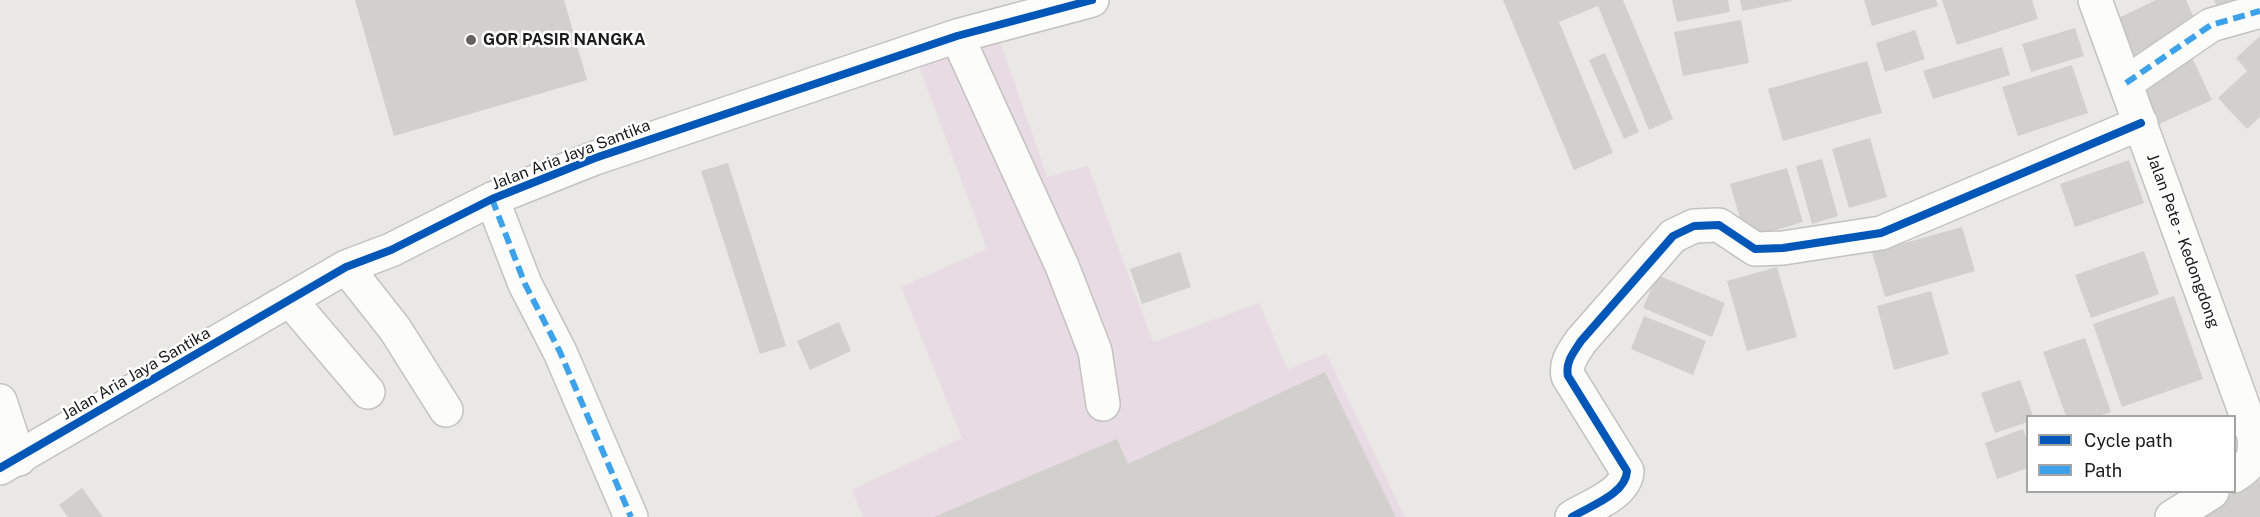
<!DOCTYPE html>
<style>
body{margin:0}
#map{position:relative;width:2260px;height:517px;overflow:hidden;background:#eae8e4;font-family:"Public Sans",sans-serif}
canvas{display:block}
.legend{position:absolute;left:2026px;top:415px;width:210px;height:78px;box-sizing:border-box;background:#fff;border:2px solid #a4a4a4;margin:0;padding:8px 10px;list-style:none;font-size:18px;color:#1b1b1b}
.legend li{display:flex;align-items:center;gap:12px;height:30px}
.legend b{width:30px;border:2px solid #a4a4a4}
</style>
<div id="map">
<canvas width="2260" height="517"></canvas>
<ul class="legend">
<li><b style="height:8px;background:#0057b8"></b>Cycle path</li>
<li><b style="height:8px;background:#3da2ea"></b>Path</li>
</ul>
</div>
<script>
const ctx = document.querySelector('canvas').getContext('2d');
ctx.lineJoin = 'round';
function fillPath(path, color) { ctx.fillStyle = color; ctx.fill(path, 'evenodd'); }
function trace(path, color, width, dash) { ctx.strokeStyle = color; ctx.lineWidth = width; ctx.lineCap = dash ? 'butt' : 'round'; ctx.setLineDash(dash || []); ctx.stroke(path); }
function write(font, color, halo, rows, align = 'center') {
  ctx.font = font + ' "Public Sans",sans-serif'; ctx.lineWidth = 5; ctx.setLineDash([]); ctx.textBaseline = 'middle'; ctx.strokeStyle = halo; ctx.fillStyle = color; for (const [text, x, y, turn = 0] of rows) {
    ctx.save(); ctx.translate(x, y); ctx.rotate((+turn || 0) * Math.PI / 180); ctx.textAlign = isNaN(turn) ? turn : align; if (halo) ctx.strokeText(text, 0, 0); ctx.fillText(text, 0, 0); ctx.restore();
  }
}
fillPath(new Path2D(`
 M990,12L1047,177L1088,166L1153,342L1259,303L1288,370L1326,353L1405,517H863L852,490L962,438L901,287L987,249L907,34Z`), '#e8dbe3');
fillPath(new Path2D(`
 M355,0H564L587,80L394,136Z
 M1503,0H1623L1673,119L1649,130L1598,6L1559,22L1613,153L1574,170Z
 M1672,0H1728L1730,12L1677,22Z
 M1740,0H1791V1L1742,11Z
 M1864,0H1936L1938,6L1872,26Z
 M1942,0H2032L2038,19L1957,45Z
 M2156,0H2186L2199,29L2129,62L2110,22Z
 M2214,0H2257L2219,13Z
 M1741,20L1749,63L1683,76L1674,32Z
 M2075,28L2084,56L2031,72L2022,44Z
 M1915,30L1925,59L1885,72L1876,43Z
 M2260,36V117L2247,129L2218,98L2247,71L2236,58Z
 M2002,47L2010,75L1933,99L1923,71Z
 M1605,53L1639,132L1624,139L1589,60Z
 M2190,53L2212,100L2159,124L2138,78Z
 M1867,61L1882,113L1783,141L1768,89Z
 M2072,65L2088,113L2018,136L2002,87Z
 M1870,138L1887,197L1849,208L1832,149Z
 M1822,159L1838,216L1812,224L1796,166Z
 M2129,160L2144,203L2075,227L2060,184Z
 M728,163L786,346L760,354L701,171Z
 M1787,168L1803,222L1746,239L1730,184Z
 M1962,227L1975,271L1885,297L1872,252Z
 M2144,251L2159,294L2091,318L2075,275Z
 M1180,252L1191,287L1142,304L1130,269Z
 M1777,267L1797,337L1747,351L1727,281Z
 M1657,275L1725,303L1712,337L1643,308Z
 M1931,291L1949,354L1894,370L1877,306Z
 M2174,296L2203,379L2122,407L2093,324Z
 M1644,316L1706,341L1693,375L1631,349Z
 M839,322L851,351L810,370L797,341Z
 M2085,338L2111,412L2099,416H2066L2043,352Z
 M1325,372L1396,517H934L1117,439L1128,464Z
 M2020,380L2033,416H2028V422L1995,433L1981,393Z
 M2023,429L2028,443V468L1997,479L1985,443Z
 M2260,480V517H2189L2256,481Z
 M82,488L103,517H68L59,505Z`), '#d2d0cc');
const minor = new Path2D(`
 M2095,0L2254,436C2256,457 2253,464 2234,476
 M957,36L1062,266L1095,351L1103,404
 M2126,83L2211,25L2260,11
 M492,199L525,284L560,352L631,517
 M346,267L395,329L446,410
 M290,300L368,392
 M0,401L19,459
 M0,468L346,267L391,250L492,199L595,158L957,36L1092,0
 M1572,517C1590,506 1626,494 1627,471L1568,376C1565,362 1574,352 1581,341L1673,236L1694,226L1719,225L1755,249L1783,248L1881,233L2141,123
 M2172,517L2212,492`);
trace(minor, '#c2c2c0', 36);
trace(minor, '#fcfcfb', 33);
trace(new Path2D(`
 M2126,83L2211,25L2260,11
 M492,199L525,284L560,352L631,517`), '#3da2ea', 6, [12, 6]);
trace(new Path2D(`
 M0,468L346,267L391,250L492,199L595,158L957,36L1092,0
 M1572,517C1590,506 1626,494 1627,471L1568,376C1565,362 1574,352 1581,341L1673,236L1694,226L1719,225L1755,249L1783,248L1881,233L2141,123`), '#0057b8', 8);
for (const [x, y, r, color] of [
 [471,40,6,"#636361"]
]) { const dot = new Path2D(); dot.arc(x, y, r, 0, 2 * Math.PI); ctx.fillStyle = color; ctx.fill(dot); trace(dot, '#fff', 2); }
write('bold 16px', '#1b1b1b', '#fff', [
 ["GOR PASIR NANGKA",483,40]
], 'left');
write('16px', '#1b1b1b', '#fff', [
 ["Jalan Aria Jaya Santika",571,155,-21],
 ["Jalan Pete - Kedongdong",2183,241,70],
 ["Jalan Aria Jaya Santika",136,374,-30]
]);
</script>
